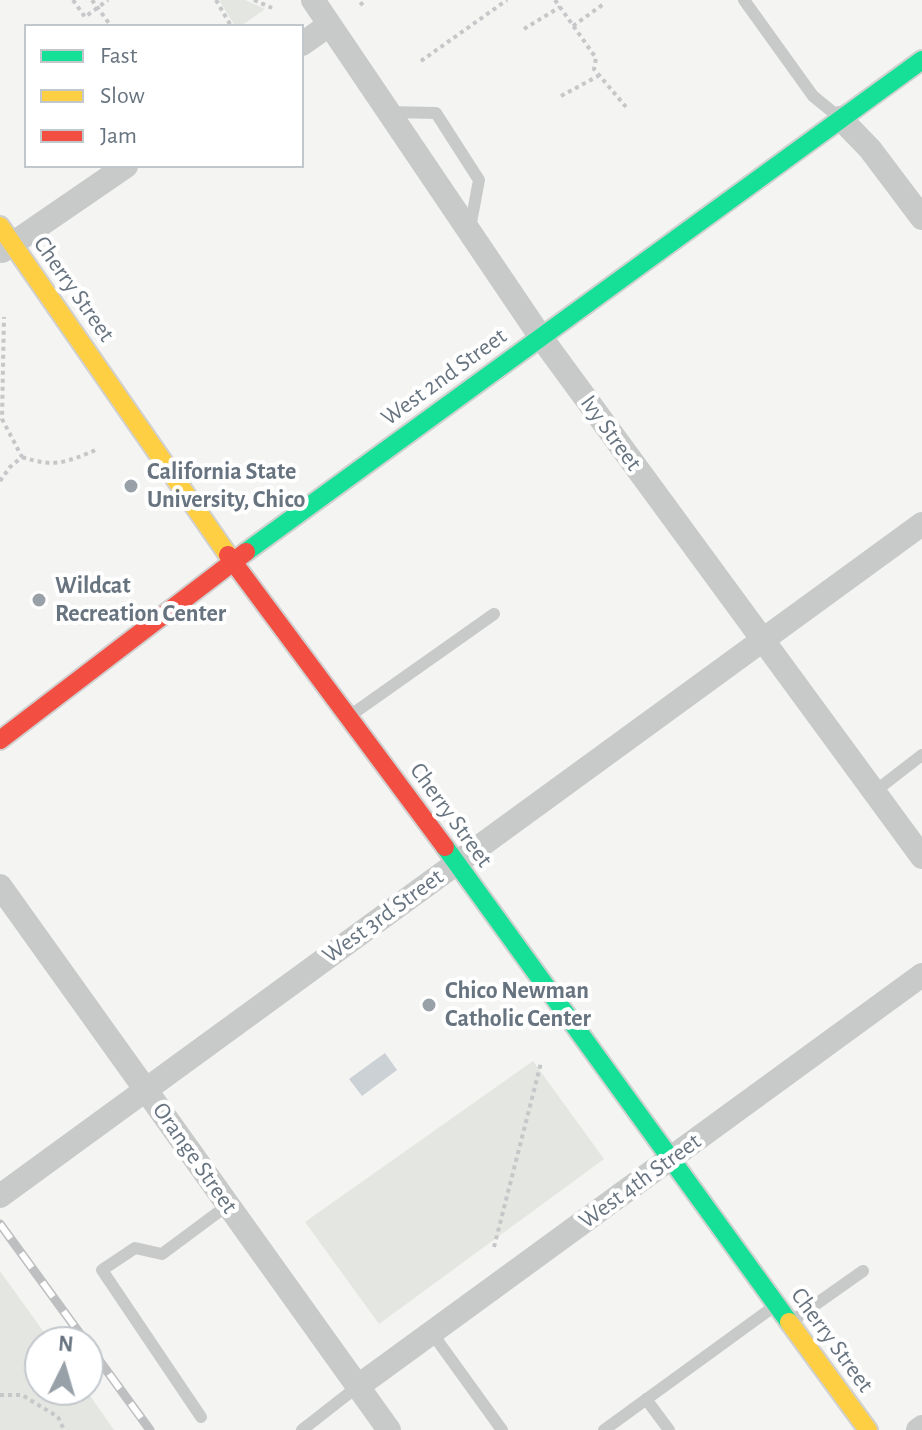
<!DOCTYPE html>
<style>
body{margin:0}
#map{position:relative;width:922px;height:1430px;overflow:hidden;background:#f4f4f3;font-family:"Alegreya Sans",sans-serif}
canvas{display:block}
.legend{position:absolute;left:24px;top:24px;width:280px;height:144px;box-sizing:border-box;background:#fff;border:2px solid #c2c7cc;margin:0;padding:10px 14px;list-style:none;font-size:24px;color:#677480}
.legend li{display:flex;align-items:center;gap:16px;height:40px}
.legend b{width:40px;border:2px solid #c2c7cc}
.north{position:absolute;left:24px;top:1326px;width:80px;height:80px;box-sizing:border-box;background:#fff;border:2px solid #c2c7cc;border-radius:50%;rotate:5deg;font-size:22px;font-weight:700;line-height:32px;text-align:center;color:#677480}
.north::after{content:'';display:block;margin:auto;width:28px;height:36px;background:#98a1a8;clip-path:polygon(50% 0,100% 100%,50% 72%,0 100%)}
</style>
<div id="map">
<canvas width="922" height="1430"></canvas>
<ul class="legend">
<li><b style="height:10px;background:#16e098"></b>Fast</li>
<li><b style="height:10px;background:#ffcf43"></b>Slow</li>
<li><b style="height:10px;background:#f24e42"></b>Jam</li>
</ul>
<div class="north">N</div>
</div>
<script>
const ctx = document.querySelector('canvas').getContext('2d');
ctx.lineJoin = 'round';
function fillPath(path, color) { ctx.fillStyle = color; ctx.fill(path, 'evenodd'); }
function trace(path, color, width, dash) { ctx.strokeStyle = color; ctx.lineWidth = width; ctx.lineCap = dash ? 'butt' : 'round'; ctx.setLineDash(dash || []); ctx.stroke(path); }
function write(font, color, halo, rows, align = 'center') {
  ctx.font = font + ' "Alegreya Sans",sans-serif'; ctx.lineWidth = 8; ctx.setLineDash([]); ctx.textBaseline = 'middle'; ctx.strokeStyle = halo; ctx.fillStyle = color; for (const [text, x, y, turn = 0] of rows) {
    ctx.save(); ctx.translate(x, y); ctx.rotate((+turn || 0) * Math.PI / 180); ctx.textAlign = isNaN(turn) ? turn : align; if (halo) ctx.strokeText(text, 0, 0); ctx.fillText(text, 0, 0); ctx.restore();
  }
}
fillPath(new Path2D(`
 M219,0H245L265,9L241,26H235Z
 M533,1061L604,1159L379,1324L305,1222Z
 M0,1271L51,1342H40V1390H86L114,1430H0Z`), '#e4e6e1');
fillPath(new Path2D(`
 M385,1053L397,1070L362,1096L349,1079Z`), '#cbd1d4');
const fast = new Path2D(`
 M246,552L922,60
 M445,847L789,1322`);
const slow = new Path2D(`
 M0,226L228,555
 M789,1322L868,1430`);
const jam = new Path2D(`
 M228,555L445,847
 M0,740L246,552`);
trace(fast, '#d0d0d1', 22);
trace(slow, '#d0d0d1', 22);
trace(jam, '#d0d0d1', 22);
trace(new Path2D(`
 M73,0L85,17L108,0
 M92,0L111,26
 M216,0L231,26
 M254,0L272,8
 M555,0L596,58L594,69L626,107
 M360,5L366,0
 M573,26L605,3
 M524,29L560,7
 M421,61L507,0
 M561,96L598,76
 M22,457C55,468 67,462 98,449
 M0,481L10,467L22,457L2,419L4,317
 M494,1247L541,1063
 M0,1395H22L58,1417L64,1430`), '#c6c7c8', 4, [4, 4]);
trace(new Path2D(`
 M744,0L813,96L840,118
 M388,112L436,113L479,180L470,228
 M351,715L494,614
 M874,792L922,755
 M792,1321L863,1271
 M432,1333L502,1430
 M646,1399L669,1430
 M201,1417L102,1270L135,1248L162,1254L228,1205
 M302,1430L357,1387
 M604,1430L776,1305`), '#c8caca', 12);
trace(new Path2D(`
 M313,0L540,336L922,857
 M302,44L329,25
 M840,118L870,149L922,218
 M2,251L126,166
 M0,886L389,1430
 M0,1196L922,524
 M357,1387L922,975
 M918,1430L922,1427`), '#c8caca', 24);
trace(fast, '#16e098', 18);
trace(slow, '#ffcf43', 18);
trace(jam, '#f24e42', 18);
const rail = new Path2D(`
 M0,1224L86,1342
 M88,1345L150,1430`);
trace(rail, '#bebfc0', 9);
trace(rail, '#fff', 6, [18]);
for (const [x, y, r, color] of [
 [131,486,8,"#98a1a8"],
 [39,600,8,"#98a1a8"],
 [429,1005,8,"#98a1a8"]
]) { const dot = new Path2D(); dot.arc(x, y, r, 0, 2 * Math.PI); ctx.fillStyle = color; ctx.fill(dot); trace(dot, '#fff', 3); }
write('24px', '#677480', '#fff', [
 ["Cherry Street",74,289,55],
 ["West 2nd Street",444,377,-36],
 ["Ivy Street",611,433,54],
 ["Cherry Street",451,815,54],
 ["West 3rd Street",383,916,-36],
 ["Orange Street",195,1158,55],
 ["West 4th Street",640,1181,-36],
 ["Cherry Street",832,1340,54]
]);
write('bold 24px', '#677480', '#fff', [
 ["California State",147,472],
 ["University, Chico",147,500],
 ["Wildcat",55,586],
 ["Recreation Center",55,614],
 ["Chico Newman",445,991],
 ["Catholic Center",445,1019]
], 'left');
</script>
